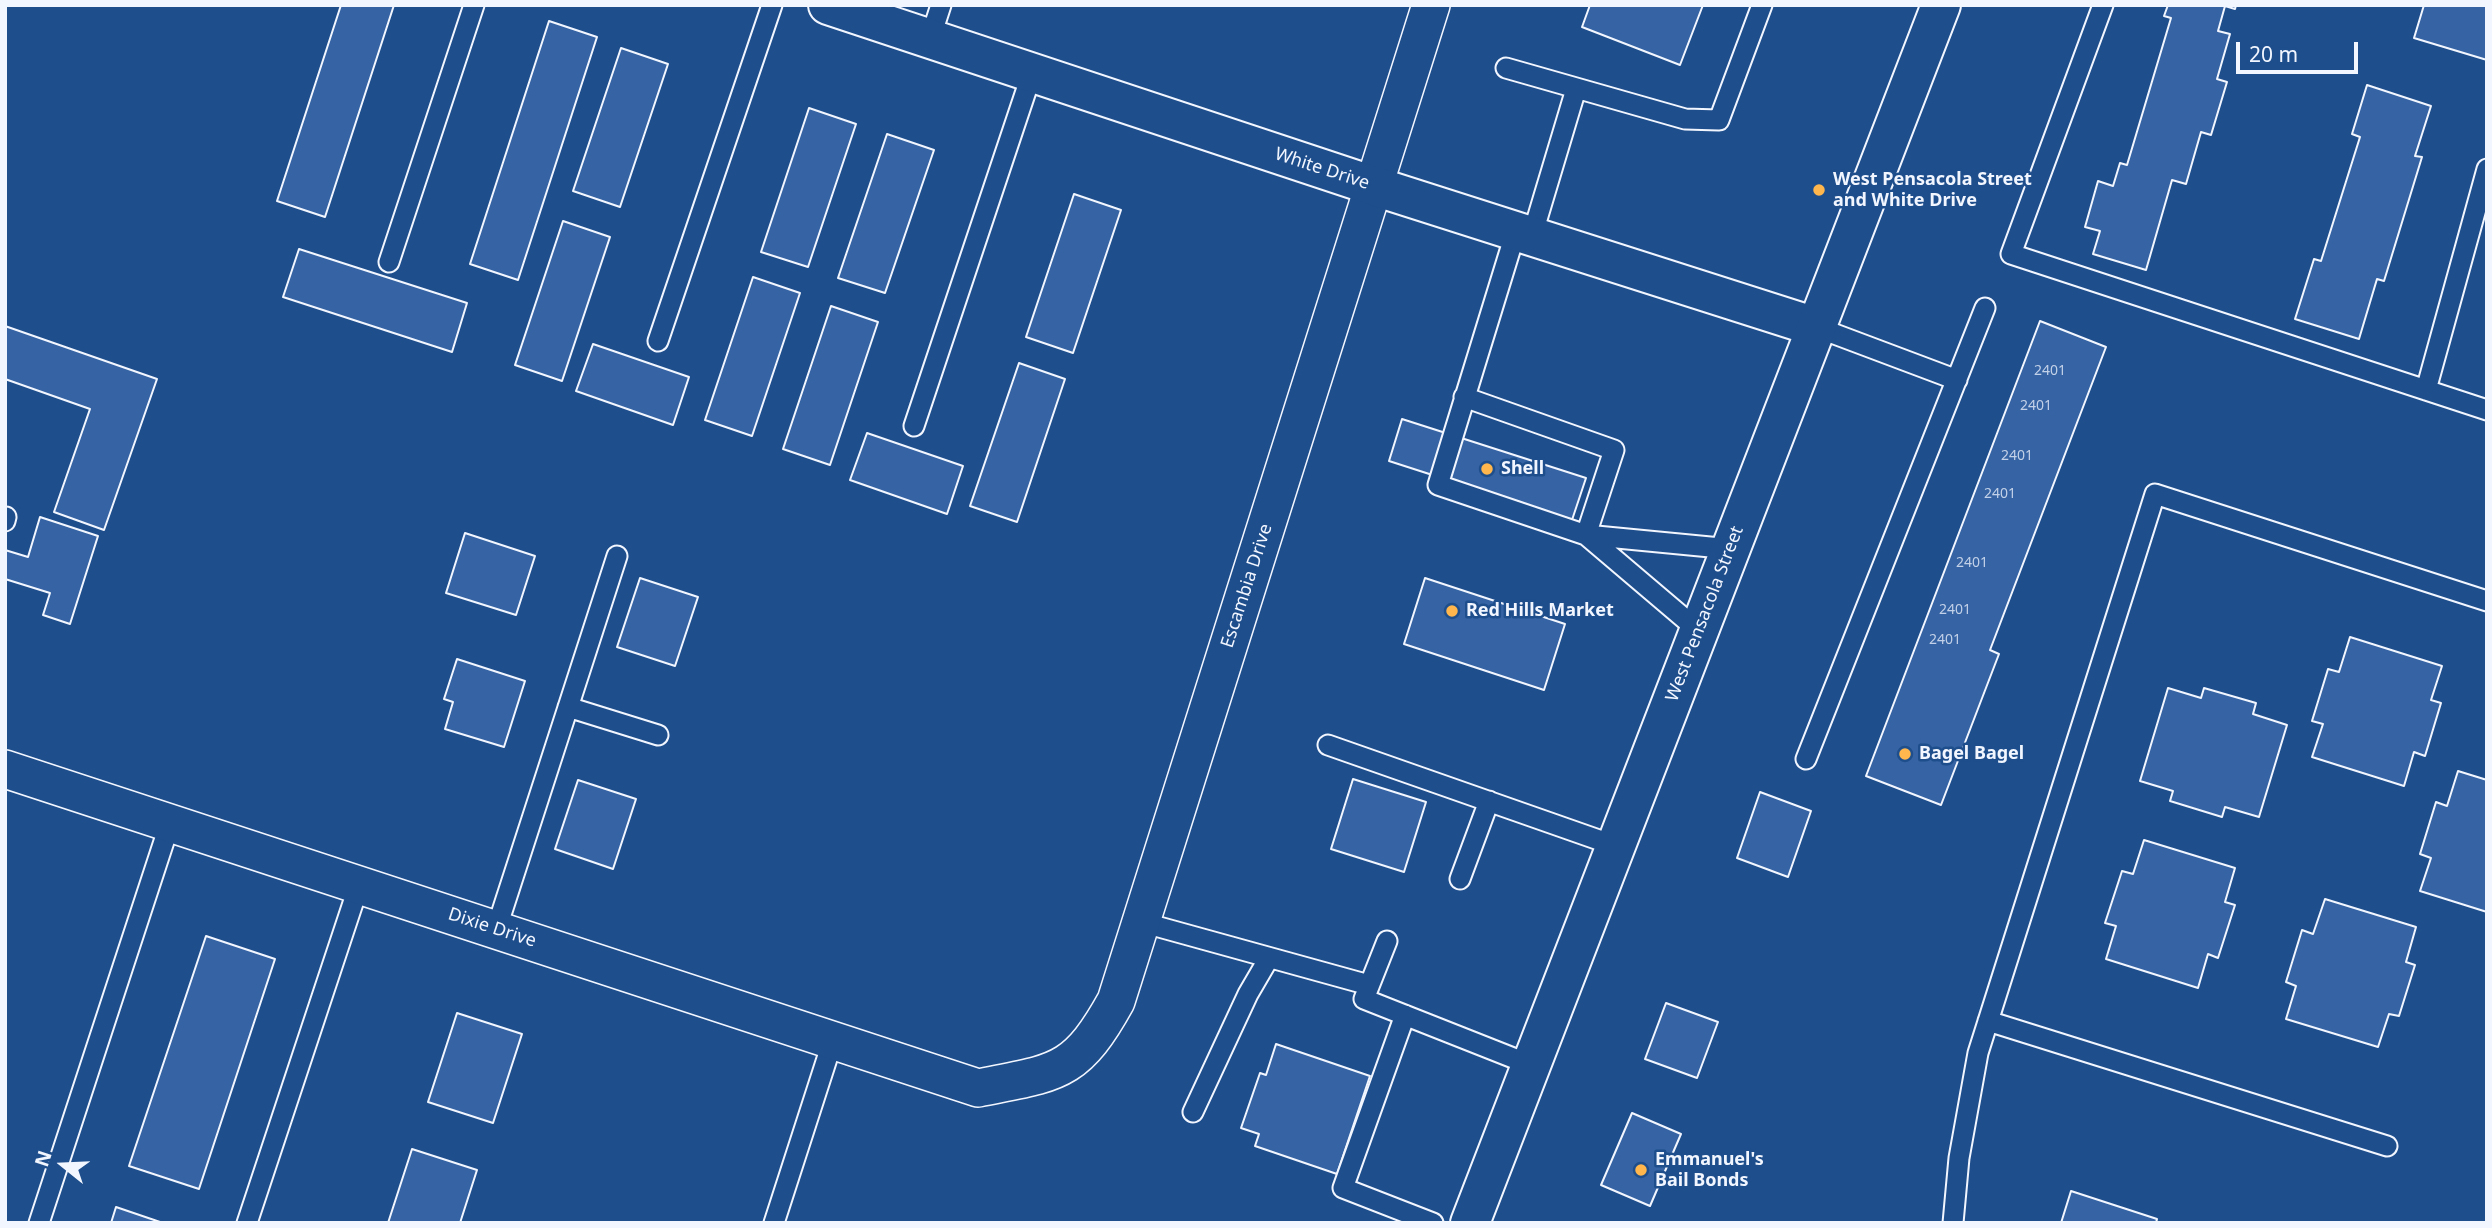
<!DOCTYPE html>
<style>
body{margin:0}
#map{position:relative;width:2492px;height:1228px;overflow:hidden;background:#1f4e8c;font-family:"Noto Sans",sans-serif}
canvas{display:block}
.frame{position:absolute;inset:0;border:7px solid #f2f6ff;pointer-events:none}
.north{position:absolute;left:28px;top:1130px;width:70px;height:70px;-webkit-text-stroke:5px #1f4e8c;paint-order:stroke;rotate:288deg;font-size:19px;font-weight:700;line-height:28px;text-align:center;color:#f2f6ff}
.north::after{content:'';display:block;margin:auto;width:24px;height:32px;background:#f2f6ff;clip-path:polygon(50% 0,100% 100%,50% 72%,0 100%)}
.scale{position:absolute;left:2236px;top:42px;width:122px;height:32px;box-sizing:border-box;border:4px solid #f2f6ff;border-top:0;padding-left:9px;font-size:21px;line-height:24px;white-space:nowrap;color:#f2f6ff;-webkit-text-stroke:5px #1f4e8c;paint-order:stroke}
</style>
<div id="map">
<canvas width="2492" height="1228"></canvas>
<div class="frame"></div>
<div class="north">N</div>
<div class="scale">20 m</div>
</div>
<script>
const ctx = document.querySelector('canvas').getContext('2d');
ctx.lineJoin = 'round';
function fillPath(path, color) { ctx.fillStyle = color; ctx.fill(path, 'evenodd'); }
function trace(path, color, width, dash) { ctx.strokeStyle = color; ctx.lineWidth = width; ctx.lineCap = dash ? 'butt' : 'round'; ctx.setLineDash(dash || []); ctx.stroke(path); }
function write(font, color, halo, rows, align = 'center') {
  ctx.font = font + ' "Noto Sans",sans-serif'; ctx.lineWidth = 5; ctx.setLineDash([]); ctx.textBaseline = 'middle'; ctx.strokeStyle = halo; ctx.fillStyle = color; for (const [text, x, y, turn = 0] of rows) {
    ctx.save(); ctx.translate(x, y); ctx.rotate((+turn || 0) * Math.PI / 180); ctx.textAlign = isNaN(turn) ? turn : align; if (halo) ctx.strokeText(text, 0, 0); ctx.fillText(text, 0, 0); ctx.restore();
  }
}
const building = new Path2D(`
 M341,5H394L325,217L277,201Z
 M1590,5H1703L1680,65L1582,27Z
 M2168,5H2236L2235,9L2225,6L2218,31L2230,34L2217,79L2227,82L2211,135L2201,132L2186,184L2172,180L2146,270L2093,254L2100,231L2085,227L2098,181L2113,186L2120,163L2127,165L2171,18L2164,16Z
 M2424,5H2487V60L2414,38Z
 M549,21L597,37L518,280L470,264Z
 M621,48L668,64L620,207L573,191Z
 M2367,85L2431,106L2415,156L2422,157L2384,281L2377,279L2359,339L2295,319L2314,259L2321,261L2360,137L2352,134Z
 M809,108L856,124L808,267L761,252Z
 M887,134L934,150L885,293L838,278Z
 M1074,194L1121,210L1073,353L1026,337Z
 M563,221L610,237L562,381L515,365Z
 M299,249L467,303L452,352L283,297Z
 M753,277L800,293L752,436L705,420Z
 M831,306L878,322L830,465L783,449Z
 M2040,321L2106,347L1990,650L1999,654L1941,805L1866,776Z
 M5,326L157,379L104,530L54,512L90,409L5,379Z
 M593,344L689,377L673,425L576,391Z
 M1019,363L1065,379L1017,522L970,506Z
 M1402,419L1586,478L1572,520L1389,461Z
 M867,433L963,466L947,514L850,480Z
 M40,517L98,536L70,624L43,615L50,593L5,579V550L28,557Z
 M465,533L535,556L516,615L446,593Z
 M640,578L698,597L675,666L617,647Z
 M1425,578L1565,624L1544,690L1404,644Z
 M2350,637L2442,666L2431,700L2441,703L2425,756L2414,752L2404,786L2312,757L2323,724L2312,721L2328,669L2339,672Z
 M457,659L525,681L504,747L445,729L453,702L444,699Z
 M2168,688L2201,698L2204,688L2256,703L2253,714L2287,725L2259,817L2225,807L2222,817L2170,801L2173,791L2140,781Z
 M2458,771L2487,780V912L2420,891L2431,858L2420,854L2436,802L2447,806Z
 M1353,779L1426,802L1404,872L1331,849Z
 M578,780L636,799L613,869L555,849Z
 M1760,792L1811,811L1788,877L1737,858Z
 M2144,840L2235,868L2225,902L2235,905L2218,958L2208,954L2198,988L2106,959L2116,926L2105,923L2122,871L2133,874Z
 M2325,899L2416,927L2406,962L2415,965L2399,1016L2389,1014L2378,1047L2286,1019L2296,986L2286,982L2302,930L2313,934Z
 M206,936L275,959L199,1189L129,1166Z
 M1666,1003L1718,1022L1697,1078L1645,1059Z
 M457,1013L522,1034L493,1123L428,1102Z
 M1276,1044L1370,1076L1337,1174L1255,1146L1259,1134L1241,1128L1260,1073L1266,1075Z
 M1632,1113L1681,1134L1650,1206L1601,1185Z
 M412,1149L477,1170L460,1223H388Z
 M2071,1191L2157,1219L2156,1223H2061Z
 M116,1207L163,1223H111Z`);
fillPath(building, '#3563a3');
trace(building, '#f2f6ff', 2);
const service = new Path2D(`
 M2103,5L2011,254L2487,410
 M930,39L941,5
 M1506,68L1685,119L1719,120L1762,5
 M1516,231L1438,485L1586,535L1731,549
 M1532,236L1576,89
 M389,262L474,5
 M1816,327L1957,380
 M658,341L772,5
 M2426,390L2487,169
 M1464,397L1614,450L1586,535
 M914,426L1032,73
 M5,521L6,517
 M1586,535L1699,631
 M568,707L658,735
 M1328,745L1616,846
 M1806,759L1985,308
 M1460,879L1489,801
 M1141,922L1369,985
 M496,930L617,556
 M1387,941L1364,999L1531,1065
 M1405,1015L1343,1188L1433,1223
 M1988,1021L2387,1146
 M1193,1112L1248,994L1269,958
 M39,1223L170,823
 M247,1223L359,885
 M774,1223L833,1040
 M1953,1223L1959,1158L1978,1053L2155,494L2487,601`);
const minor = new Path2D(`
 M5,769L978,1088C1057,1072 1075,1075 1116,1001L1431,5`);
const tertiary = new Path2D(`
 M828,5L1374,186L1816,327`);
const secondary = new Path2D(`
 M1470,1223L1941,5`);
trace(service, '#f2f6ff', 23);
trace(minor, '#f2f6ff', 40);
trace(tertiary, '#f2f6ff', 42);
trace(secondary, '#f2f6ff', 42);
trace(service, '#1f4e8c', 19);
trace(minor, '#1f4e8c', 37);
trace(tertiary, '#1f4e8c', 38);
trace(secondary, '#1f4e8c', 38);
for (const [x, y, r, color] of [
 [1819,190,7,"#ffb74d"],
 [1487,469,7,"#ffb74d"],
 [1452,611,7,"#ffb74d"],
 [1905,754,7,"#ffb74d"],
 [1641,1170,7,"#ffb74d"]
]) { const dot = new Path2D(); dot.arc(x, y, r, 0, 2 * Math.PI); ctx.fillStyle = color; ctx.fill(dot); trace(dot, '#1f4e8c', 2.5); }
write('14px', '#c3d1e8', null, [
 ["2401",2050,371],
 ["2401",2036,406],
 ["2401",2017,456],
 ["2401",2000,494],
 ["2401",1972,563],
 ["2401",1955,610],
 ["2401",1945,640]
]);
write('18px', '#f2f6ff', '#1f4e8c', [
 ["White Drive",1322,169,18],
 ["Escambia Drive",1247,586,-72],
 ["West Pensacola Street",1705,614,-69],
 ["Dixie Drive",492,928,18]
]);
write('bold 18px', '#f2f6ff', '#1f4e8c', [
 ["West Pensacola Street",1833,180],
 ["and White Drive",1833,201],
 ["Shell",1501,469],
 ["Red Hills Market",1466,611],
 ["Bagel Bagel",1919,754],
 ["Emmanuel's",1655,1160],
 ["Bail Bonds",1655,1181]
], 'left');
</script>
